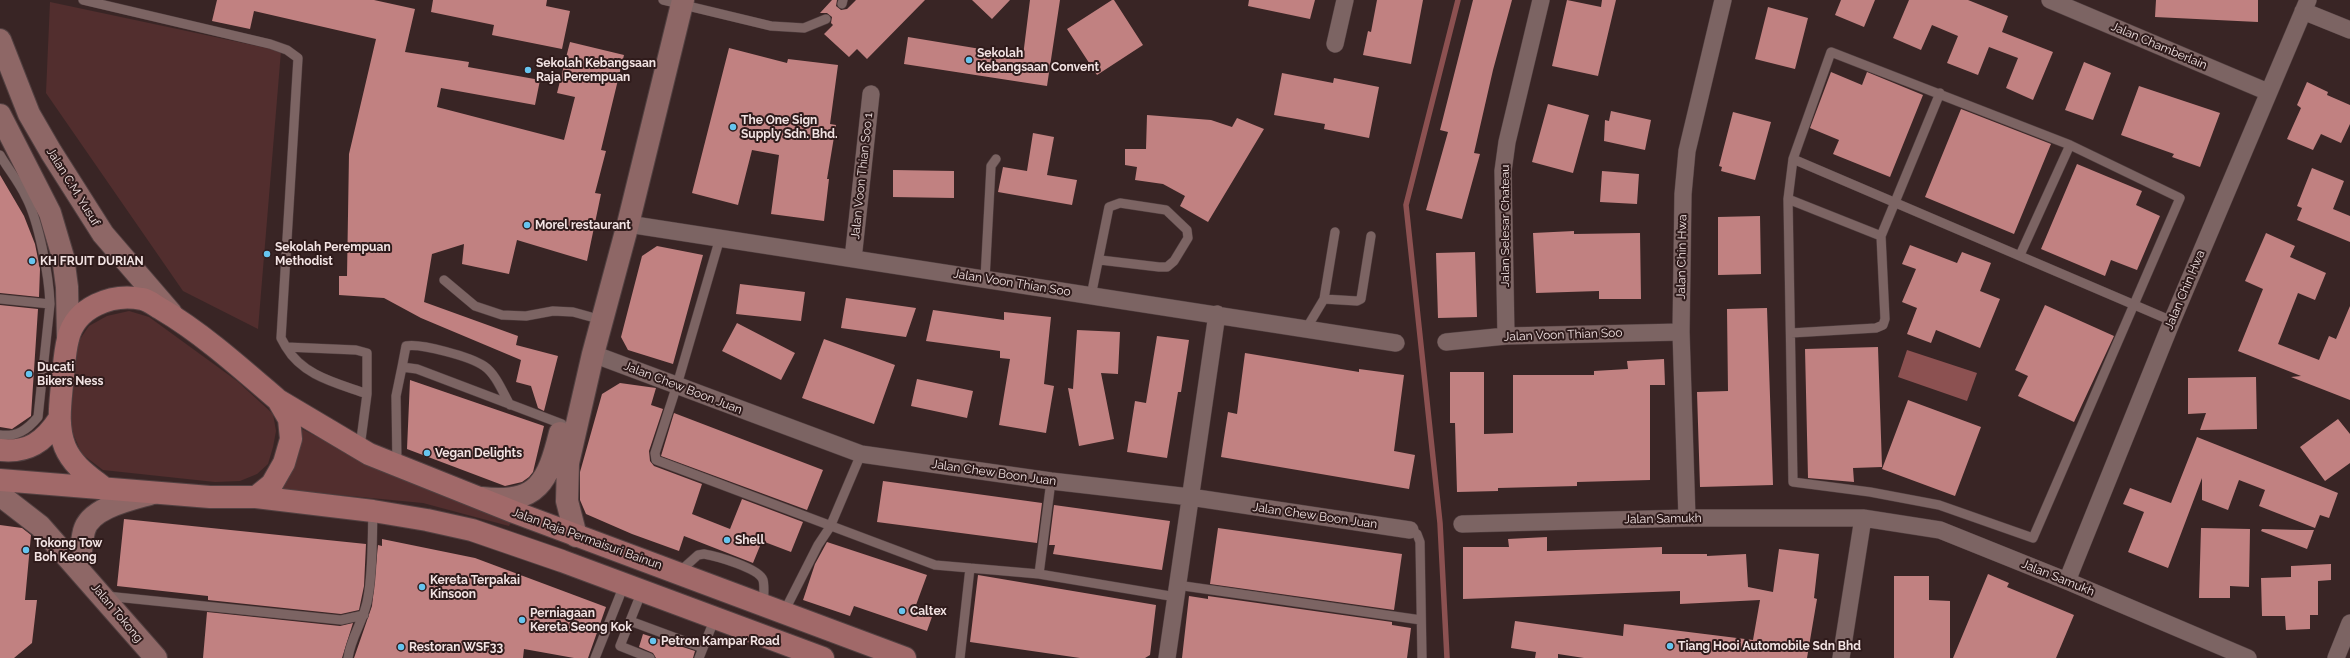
<!DOCTYPE html>
<style>
body{margin:0}
canvas{display:block;background:#392525}
</style>
<canvas width="2350" height="658"></canvas>
<script>
const ctx = document.querySelector('canvas').getContext('2d');
ctx.lineJoin = 'round';
function fillPath(path, color) { ctx.fillStyle = color; ctx.fill(path, 'evenodd'); }
function trace(path, color, width, dash) { ctx.strokeStyle = color; ctx.lineWidth = width; ctx.lineCap = dash ? 'butt' : 'round'; ctx.setLineDash(dash || []); ctx.stroke(path); }
function write(font, color, halo, rows, align = 'center') {
  ctx.font = font + ' Raleway,sans-serif'; ctx.lineWidth = 4; ctx.setLineDash([]); ctx.textBaseline = 'middle'; ctx.strokeStyle = halo; ctx.fillStyle = color; for (const [text, x, y, turn = 0] of rows) {
    ctx.save(); ctx.translate(x, y); ctx.rotate((+turn || 0) * Math.PI / 180); ctx.textAlign = isNaN(turn) ? turn : align; if (halo) ctx.strokeText(text, 0, 0); ctx.fillText(text, 0, 0); ctx.restore();
  }
}
fillPath(new Path2D(`
 M50,2L281,51L258,329L183,291L46,93Z
 M129,311L149,317L237,381L273,414L276,431L273,447L268,464L257,474L240,481L215,482L103,470L82,454L70,427L78,342L89,326L107,316Z
 M300,428C369,464 439,494 511,522L509,526L423,503L277,489Z`), '#522e2e');
fillPath(new Path2D(`
 M1907,350L1977,373L1967,401L1898,377Z`), '#8c5151');
trace(new Path2D(`
 M1447,658L1440,523L1406,205L1458,0`), '#8c5151', 5.5);
fillPath(new Path2D(`
 M217,0H374L415,9L405,52L469,62L468,67L540,80L535,105L441,88L437,107L564,140L575,97L557,93L570,42L624,55L601,150L606,151L595,193L601,194L587,261L517,240L509,274L462,264L464,244L432,254L424,302L518,336L516,345L558,356L544,411L538,408L531,386L516,382L521,360L421,318L384,298L339,295V276H347L349,154L376,39L254,11L250,29L212,21Z
 M433,0H547L546,6L570,11L562,49L492,35L494,25L431,12Z
 M832,0H837L836,6L841,10L847,9L856,0H925L867,59L857,49L849,57L824,34L833,25L831,23L832,17L827,13H820Z
 M972,0H1010L992,19Z
 M1030,0H1060L1047,86L904,64L908,37L1023,56Z
 M1112,0H1114L1143,45L1097,75L1067,29Z
 M1249,0H1315L1310,19L1248,6Z
 M1377,0H1423L1411,64L1363,55L1368,31L1371,32Z
 M1473,0H1512L1493,70L1474,153L1480,154L1462,219L1426,210L1448,132L1440,130Z
 M1567,0L1601,7L1602,0H1616L1598,76L1552,66Z
 M1841,0H1875L1864,27L1835,15Z
 M1909,0H1968L2008,16L2002,32L2053,52L2033,100L2006,88L2018,58L1989,47L1978,75L1947,63L1958,36L1932,25L1921,50L1893,38Z
 M2156,0H2258V22L2155,17Z
 M1768,7L1808,18L1795,69L1755,59Z
 M729,48L787,63L788,59L838,65L830,124L836,125L827,179H829L824,221L771,214L779,155L752,150L738,205L692,193Z
 M2084,62L2111,73L2093,120L2065,110Z
 M1831,72L1862,85L1867,72L1923,95L1890,177L1833,154L1839,140L1810,128Z
 M1282,73L1333,83L1334,78L1379,87L1369,138L1324,129L1325,124L1274,115Z
 M2307,82L2328,92L2327,95L2350,105V124L2341,143L2321,134L2313,150L2287,139L2301,108L2297,105Z
 M2139,86L2220,113L2200,167L2172,157L2174,154L2121,135Z
 M1548,104L1589,115L1573,173L1532,162Z
 M1961,109L2051,144L2014,234L1925,197Z
 M1611,111L1651,120L1645,150L1604,141L1605,120L1609,121Z
 M1733,112L1771,122L1755,180L1721,171L1722,167L1719,166Z
 M1147,115L1211,120L1232,127L1237,118L1264,129L1208,222L1180,206L1185,196L1163,184L1135,180L1137,167L1125,165V149H1146Z
 M1033,133L1054,137L1047,175L1077,180L1072,205L998,192L1003,167L1027,171Z
 M2077,164L2142,191L2136,205L2160,216L2137,270L2111,260L2105,276L2041,249Z
 M2312,168L2344,181L2333,209L2350,216V242L2297,220L2302,208L2297,206Z
 M893,170L954,171V198L893,197Z
 M1602,171L1639,174L1637,204L1600,202Z
 M0,175L24,216L35,244L40,269L39,297L0,293Z
 M1760,216L1761,274L1718,275V217Z
 M1574,231V234L1640,233L1641,299H1599V291L1536,293L1533,233Z
 M2266,233L2295,246L2290,257L2326,273L2315,300L2298,293L2278,344L2319,360L2329,336L2336,339L2350,306V400L2291,377L2301,376L2238,351L2263,289L2245,281Z
 M1910,245L1957,263L1962,252L1991,263L1980,291L2000,299L1980,348L1936,330L1931,343L1907,334L1917,308L1902,302L1916,269L1902,264Z
 M657,246L703,255L673,364L628,350L621,337L642,256Z
 M1475,252L1477,317L1438,318L1436,253Z
 M740,284L805,292L801,321L736,314Z
 M846,298L916,308L906,337L841,328Z
 M0,305L38,309L31,416L12,429L0,427Z
 M2045,305L2114,336L2074,422L2018,396L2028,376L2015,370Z
 M1767,308L1773,485L1700,487L1697,392L1728,391L1727,309Z
 M933,310L1004,320V312L1051,317L1044,384L1054,386L1046,433L999,425L1010,359L1000,358V351L926,341Z
 M737,323L795,353L781,380L722,351Z
 M1077,330L1120,332L1118,374L1101,373L1114,439L1079,446L1068,388L1073,389Z
 M1157,336L1189,340L1181,392H1178L1167,458L1127,452L1135,401L1146,403Z
 M824,339L895,365L874,424L802,398Z
 M1878,347L1882,467L1853,468L1854,482L1808,478L1805,349Z
 M1245,353L1359,372V369L1404,375L1394,451L1415,455L1409,489L1221,457L1228,412L1237,414Z
 M1664,359L1665,385H1650V480L1577,482V486L1498,488V491L1457,492L1455,423H1450V372H1484V434L1513,433V375H1594V371L1628,369L1627,361Z
 M2256,377L2257,429L2200,430L2206,413L2188,414V378Z
 M917,379L973,391L967,418L911,406Z
 M410,380L544,426L533,472L529,477L522,482L505,486L407,449Z
 M620,383L656,388L651,405L663,409L649,451L650,461L654,466L702,484L692,514L730,529L742,499L803,522L791,552L762,541L753,563L684,536L679,551L632,534L586,514L580,500V472L602,394Z
 M1908,400L1981,427L1955,496L1882,469Z
 M674,413L823,470L807,510L661,456Z
 M2338,419L2350,434V463L2325,481L2300,447Z
 M2197,437L2338,493L2329,518L2320,515L2315,528L2259,506L2265,490L2239,480L2228,510L2202,500V478L2168,568L2128,552L2144,512L2123,504L2130,488L2171,503Z
 M883,481L1042,503L1037,543L877,522Z
 M1054,505L1170,521L1162,570L1053,554L1055,545H1049Z
 M124,519L366,544L364,586L359,610L341,614L208,600V596L117,586Z
 M0,525L22,528L31,535L25,600H37L32,643L14,658H0Z
 M1218,528L1402,554L1394,610L1210,584Z
 M2201,528L2250,529L2249,587L2230,586V598H2199Z
 M2262,529L2300,530H2314L2307,549L2261,531Z
 M1547,537V551L1662,547V554H1707V556L1746,554L1748,587L1773,592L1779,549L1819,554L1814,598L1817,599L1807,658H1584L1558,654V658H1535L1536,652L1511,648L1515,621L1623,636L1624,624L1753,640L1760,600L1680,604V591L1463,599V547H1509L1508,539Z
 M382,539L475,558L606,607L588,658H574L524,649L523,658H354L372,606L378,545L382,546Z
 M827,542L927,575L916,605L934,611L927,631L854,606L850,616L803,600L815,564Z
 M2331,564V580L2318,581V615H2310V629L2286,630L2285,616H2262L2261,578L2291,577V566Z
 M1988,574L2009,583L2007,587L2074,615L2056,658H1953Z
 M978,575L1156,605L1150,655L1145,658H1080L970,642Z
 M1894,576H1929V600L1950,601V658H1894Z
 M1189,596L1208,599V596L1392,622V625L1411,628L1407,658H1182Z
 M207,612L340,626L353,623L342,658H203Z
 M643,634L695,651L693,658H656L653,653L639,647Z`), '#c18181');
const lane = new Path2D(`
 M83,0L270,44L287,50L298,58L281,338L286,347L356,350L367,353V394L360,447
 M663,0L771,26L804,28L826,19
 M842,4L843,0
 M1831,52L2070,145L2180,198L2033,538L1939,505L1870,492L1793,482L1788,199L1793,159Z
 M0,155C8,169 19,182 26,197C39,222 49,276 50,304L38,417C27,430 17,437 0,435
 M1793,159L2172,321
 M1788,199L1881,236
 M720,238L677,385L655,453L656,460L935,565L1039,574L1176,597
 M2020,255L2070,145
 M985,279L991,166L996,159
 M444,280L475,306L502,315L526,316L553,311L573,312L602,320
 M1091,296L1109,207L1120,203L1166,210L1187,230L1188,238L1174,261L1167,267H1159L1100,260
 M0,299L50,304
 M1324,299L1357,301L1361,299L1371,236
 M1306,329L1324,299L1335,232
 M1791,333L1876,328L1883,325L1885,319L1881,236L1940,93
 M286,347C303,376 337,383 367,394
 M402,367L406,346C421,343 471,357 484,366C496,374 503,393 510,405
 M397,465L396,396L402,367L417,369L562,424
 M1410,530L1417,534L1420,542L1422,658
 M679,572L698,555L704,554C716,556 759,568 763,580C765,587 763,597 764,605
 M1039,574L1051,481
 M1177,585L1421,620
 M642,591L620,646L650,658
 M106,596L341,620L364,615
 M784,612L818,545L830,527L861,454
 M630,621L703,648
 M348,658C351,636 365,619 368,597C373,570 372,539 373,511
 M595,658L624,585
 M699,658L715,618
 M960,658L970,568`);
const street = new Path2D(`
 M2050,0L2268,92
 M2303,11L2350,30
 M1335,44L1345,0
 M628,224L1396,343
 M853,259L871,94
 M1506,336L1503,171L1507,142L1541,0
 M1446,342L1506,336L1681,332
 M593,354L861,454L1051,481L1190,497L1410,530
 M1687,518L1681,332L1683,194L1687,151L1723,0
 M1462,524L1687,518H1863L1940,530L2067,581L2248,658
 M2067,581L2172,321L2308,0
 M1167,658L1217,314
 M1841,658L1863,518
 M2336,658L2350,623`);
const secondary = new Path2D(`
 M0,40L29,114L51,152L103,234L171,313
 M0,115L50,213L63,257L67,287L68,338
 M0,495L40,526L156,658
 M482,498C538,505 548,481 560,433
 M576,536L567,501L568,463L593,354L628,224L683,0
 M79,568C81,556 81,543 84,531C90,507 133,499 153,493`);
const primary = new Path2D(`
 M278,400L369,454L514,512L905,658
 M0,450C28,453 44,442 59,419
 M0,480L210,497H256L373,511L427,520L472,530L562,561L823,658
 M104,488C89,476 73,466 65,447C57,427 60,406 62,385C64,370 64,354 68,339C75,307 112,293 142,299C149,300 155,306 161,309C202,333 242,369 278,400L289,419L291,439L284,463L272,484L256,497`);
trace(lane, '#524041', 10);
trace(street, '#524041', 18);
trace(secondary, '#524041', 24);
trace(primary, '#524041', 24);
trace(lane, '#7c6463', 9);
trace(street, '#7c6463', 17);
trace(secondary, '#8e6766', 22);
trace(primary, '#a16969', 22);
for (const [x, y, r, color] of [
 [969,60,4,"#66c4ef"],
 [528,70,4,"#66c4ef"],
 [733,127,4,"#66c4ef"],
 [527,225,4,"#66c4ef"],
 [267,254,4,"#66c4ef"],
 [32,261,4,"#66c4ef"],
 [29,374,4,"#66c4ef"],
 [427,453,4,"#66c4ef"],
 [727,540,4,"#66c4ef"],
 [26,550,4,"#66c4ef"],
 [422,587,4,"#66c4ef"],
 [902,611,4,"#66c4ef"],
 [522,620,4,"#66c4ef"],
 [653,641,4,"#66c4ef"],
 [1670,646,4,"#66c4ef"],
 [401,647,4,"#66c4ef"]
]) { const dot = new Path2D(); dot.arc(x, y, r, 0, 2 * Math.PI); ctx.fillStyle = color; ctx.fill(dot); trace(dot, '#2f1b1b', 1.5); }
write('12px', '#f2e3e3', '#2f1b1b', [
 ["Jalan Chamberlain",2159,46,23],
 ["Jalan Voon Thian Soo 1",862,176,-84],
 ["Jalan C.M. Yusuf",73,187,58],
 ["Jalan Selesar Chateau",1505,226,-90],
 ["Jalan Chin Hwa",1682,257,-89],
 ["Jalan Voon Thian Soo",1012,283,9],
 ["Jalan Chin Hwa",2185,290,-67],
 ["Jalan Voon Thian Soo",1563,335,-2],
 ["Jalan Chew Boon Juan",683,388,21],
 ["Jalan Chew Boon Juan",994,473,8],
 ["Jalan Chew Boon Juan",1315,516,8],
 ["Jalan Samukh",1663,519,-1],
 ["Jalan Raja Permaisuri Bainun",587,539,20],
 ["Jalan Samukh",2058,578,22],
 ["Jalan Tokong",117,613,50]
]);
write('bold 12px', '#f2e3e3', '#2f1b1b', [
 ["Sekolah",977,53],
 ["Kebangsaan Convent",977,67],
 ["Sekolah Kebangsaan",536,63],
 ["Raja Perempuan",536,77],
 ["The One Sign",741,120],
 ["Supply Sdn. Bhd.",741,134],
 ["Morel restaurant",535,225],
 ["Sekolah Perempuan",275,247],
 ["Methodist",275,261],
 ["KH FRUIT DURIAN",40,261],
 ["Ducati",37,367],
 ["Bikers Ness",37,381],
 ["Vegan Delights",435,453],
 ["Shell",735,540],
 ["Tokong Tow",34,543],
 ["Boh Keong",34,557],
 ["Kereta Terpakai",430,580],
 ["Kinsoon",430,594],
 ["Caltex",910,611],
 ["Perniagaan",530,613],
 ["Kereta Seong Kok",530,627],
 ["Petron Kampar Road",661,641],
 ["Tiang Hooi Automobile Sdn Bhd",1678,646],
 ["Restoran WSF33",409,647]
], 'left');
</script>
